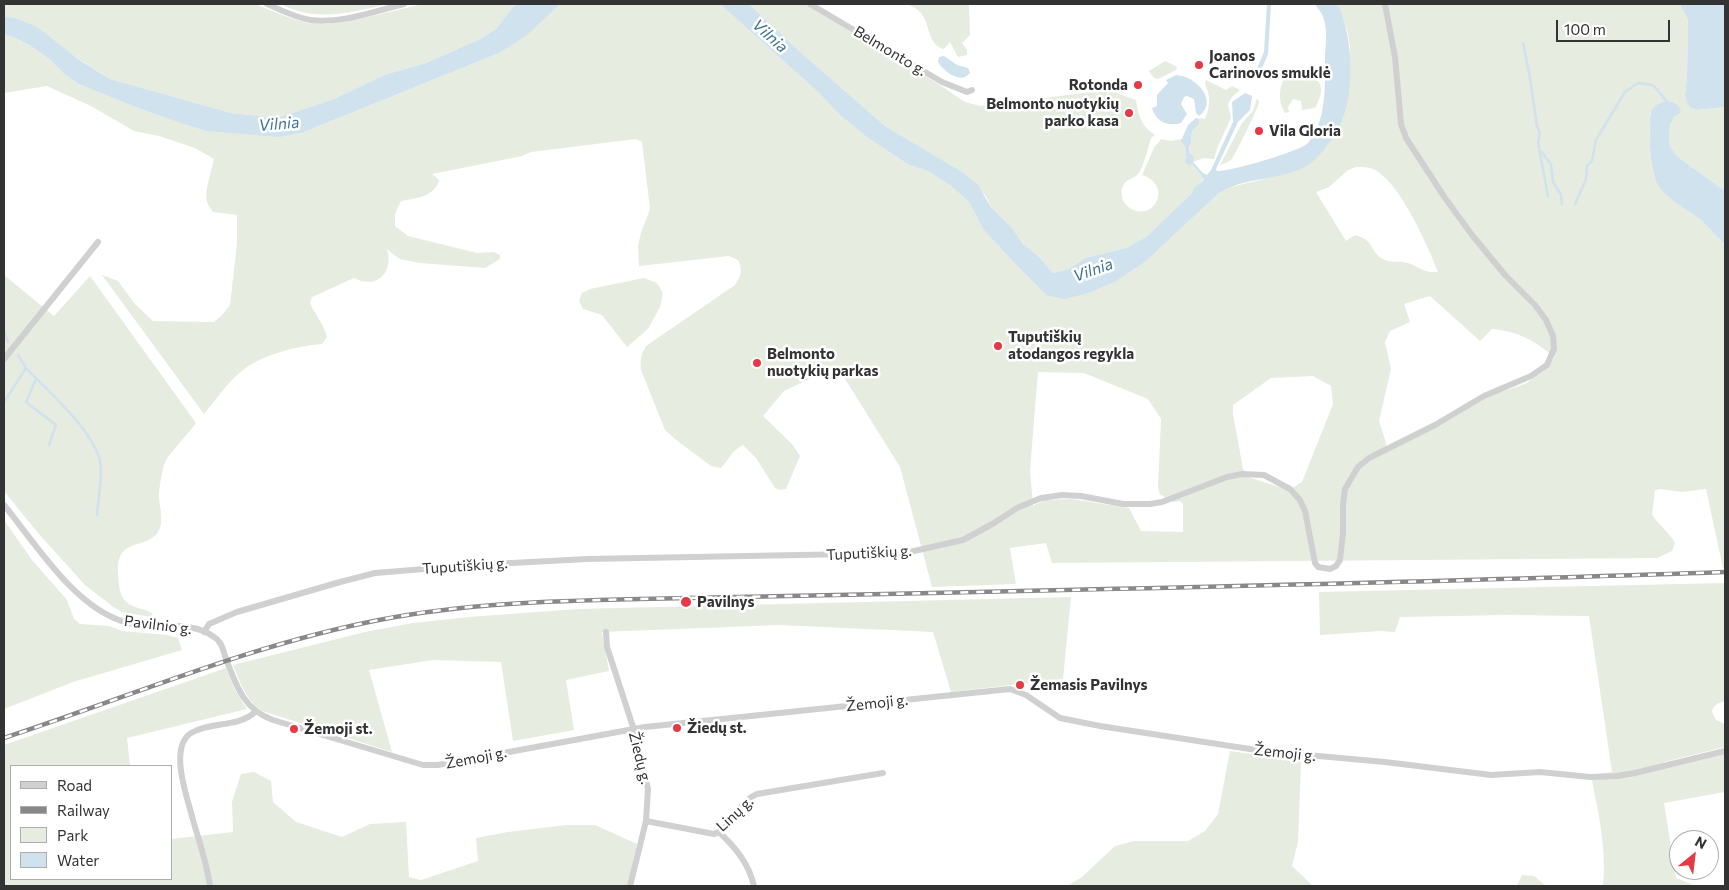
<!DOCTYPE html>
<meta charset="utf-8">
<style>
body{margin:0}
#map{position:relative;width:1729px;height:890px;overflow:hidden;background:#fff;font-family:Commissioner,sans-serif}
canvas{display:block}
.frame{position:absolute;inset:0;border:5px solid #333;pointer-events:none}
.legend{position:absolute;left:10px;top:765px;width:162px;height:115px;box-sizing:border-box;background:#fff;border:1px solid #adadad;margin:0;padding:6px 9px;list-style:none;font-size:15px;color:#333}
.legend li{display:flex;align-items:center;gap:10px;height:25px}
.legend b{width:25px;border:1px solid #adadad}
.north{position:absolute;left:1669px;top:830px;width:50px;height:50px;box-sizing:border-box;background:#fff;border:1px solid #adadad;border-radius:50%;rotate:29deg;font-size:14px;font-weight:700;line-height:20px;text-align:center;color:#333}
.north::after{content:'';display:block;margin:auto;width:18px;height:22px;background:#e63946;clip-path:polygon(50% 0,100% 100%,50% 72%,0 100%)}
.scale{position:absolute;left:1556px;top:20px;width:114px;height:22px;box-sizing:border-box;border:2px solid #333;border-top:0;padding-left:6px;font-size:15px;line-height:18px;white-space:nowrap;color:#333;-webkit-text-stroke:4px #fff;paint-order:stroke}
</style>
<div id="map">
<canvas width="1729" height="890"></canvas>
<div class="frame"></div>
<ul class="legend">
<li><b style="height:6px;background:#d0d0d0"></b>Road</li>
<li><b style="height:6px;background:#888"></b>Railway</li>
<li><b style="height:14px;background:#e6ecdf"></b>Park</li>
<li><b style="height:14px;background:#cfe2ee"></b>Water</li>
</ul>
<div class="north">N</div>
<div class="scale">100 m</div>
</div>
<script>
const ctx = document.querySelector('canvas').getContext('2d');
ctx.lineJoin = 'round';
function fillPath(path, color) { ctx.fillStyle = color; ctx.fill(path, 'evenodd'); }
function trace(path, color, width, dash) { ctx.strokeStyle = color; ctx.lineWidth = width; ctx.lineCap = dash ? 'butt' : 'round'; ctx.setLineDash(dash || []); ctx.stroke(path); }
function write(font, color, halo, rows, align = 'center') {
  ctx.font = font + ' Commissioner,sans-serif'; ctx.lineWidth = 5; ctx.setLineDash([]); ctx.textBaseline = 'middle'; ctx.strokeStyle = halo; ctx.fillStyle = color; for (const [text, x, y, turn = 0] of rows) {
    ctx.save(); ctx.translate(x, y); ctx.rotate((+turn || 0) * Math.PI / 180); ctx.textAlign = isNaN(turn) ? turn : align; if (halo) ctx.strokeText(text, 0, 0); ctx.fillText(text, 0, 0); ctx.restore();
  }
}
fillPath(new Path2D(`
 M4,4H255L290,18L308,23L326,24L363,18L423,4H518L512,8L496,29L480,39L426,63L384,75L334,99L277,118L231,113L110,79L15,18L4,16Z
 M281,4H389C350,12 318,23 281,4Z
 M560,4H720L818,92L841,116L868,138L909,165L928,171L951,186L969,202L983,229L1018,267L1046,295L1089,293L1115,282L1145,262L1218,194L1231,187L1288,173L1308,165L1329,144L1349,88L1350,47L1347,29L1337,4H1680L1688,20L1687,78L1685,94L1698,110L1725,107V191L1678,157L1669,145L1670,127L1679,106L1676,103L1663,102L1650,113C1650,132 1648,165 1657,182C1666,198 1687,209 1701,220C1710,227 1717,237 1725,245V567L1723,568L1706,489L1682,492L1661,489L1655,490L1652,515C1659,525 1669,532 1675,543L1672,551L1657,558L1052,563L1046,543L1010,548L1016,584L932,587L900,467L837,366L784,391L763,416L792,444L800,456L786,489L779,490L775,488L756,458L743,445C729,453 731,457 721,468L711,466L675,439L665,430L641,370C640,360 641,354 646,346L735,285C741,275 743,271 738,260L729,256L639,266L638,246L641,233L650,209L642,142L636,139L531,152L522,156L432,174L439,180C435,197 416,198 401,201L395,214V226L408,236L477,253L494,252L500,255V259L485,268L420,263L400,259L394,255L387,249C394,272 377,290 354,278L312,297L310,303C315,315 324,324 327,337L322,344C293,347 258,355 237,375C225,386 215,401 204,414L102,275L118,281L135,304L153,321L214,322L222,315L230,305L237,244V215L213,212C211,209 208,205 207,202C204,191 212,170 214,159L195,148L159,136L134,131L91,106L47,86L4,93V35L11,36L31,46L49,59L64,74L79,84L130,105L183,124L206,131L304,132L499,53ZM1356,167C1364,167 1369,167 1375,170C1400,183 1428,246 1438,272C1424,273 1421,268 1408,263C1399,260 1390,264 1381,258C1368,248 1375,241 1355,235L1346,241L1316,192L1329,187L1348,170ZM1430,296L1480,341L1492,329C1521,332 1532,340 1555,357L1547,369L1525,384L1497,393L1472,405L1387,452L1386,443L1379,421L1391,369L1385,342L1390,331L1410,322L1404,304ZM1038,372L1084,373L1148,399L1161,419L1158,488L1160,494L1173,502L1180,501L1183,504V532L1141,531L1129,508L1072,499L1044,500L1033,506L1030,470ZM1313,376L1331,386L1333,404L1302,482L1289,490L1251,478L1243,469L1233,414V405L1271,378Z
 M749,4H805L937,83L965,102L980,106L1108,90L1136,100C1138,116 1142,127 1155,135L1151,138C1149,145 1143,169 1138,174C1133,180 1125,178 1122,189C1118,208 1144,220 1155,204C1164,191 1154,178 1142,175L1154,148L1161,139L1171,141L1182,139C1183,147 1188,151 1185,160L1192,164L1204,179C1202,183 1194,189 1191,194L1146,237L1126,248L1085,258L1069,269L1053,273L1040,258L1023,244L1012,228L991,207L986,196L959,170L885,126L798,50Z
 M907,4H967L969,5L970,35L962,43L967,50V55L958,57L950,42L944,49C928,46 930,24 921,13C917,9 912,6 907,4Z
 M1165,61L1177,67L1176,70L1158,79L1154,78L1149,71Z
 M1295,72C1320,77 1328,84 1315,108L1302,110L1301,101L1293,99L1288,107L1289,112L1285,113C1277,101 1279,85 1287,73Z
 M1206,80L1226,90L1232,86L1240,90L1232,97L1228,104L1231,118L1218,146L1214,159L1204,158L1193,162L1189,146L1191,144L1192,131L1200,118L1205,119C1210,106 1211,96 1205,84Z
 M1257,98L1259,102C1259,107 1234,157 1231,160C1228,162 1224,164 1220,165L1242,123L1253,111Z
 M4,275L54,316L90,276L196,423C188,434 171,451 165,462C162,470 160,484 159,492C158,504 165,519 159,530C149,551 116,535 118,573C119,588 119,601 135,607C142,609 147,610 153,614L151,617L122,612L112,606L85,585L38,533L4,491Z
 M644,278L657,283L663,293L660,307L648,329L627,347L602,315L583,309L579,301L582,293L590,289Z
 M4,520L32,560L67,600L74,619L80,624L109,626L122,631L167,635L178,638L182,650L73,682L4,709Z
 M1725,583V701C1718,703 1713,705 1712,712L1716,720L1725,724V747L1664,762L1666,768L1725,754V792L1664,803L1676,878L1696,886H1603C1607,849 1598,811 1591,775L1612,772L1589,616L1506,615L1400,617L1395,632L1380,631L1320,635L1319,592Z
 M1071,597L1063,679L951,692L933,632L779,625L602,632L609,671L566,680L574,730L513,741L501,662L433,660L369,670L392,752L262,711C246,700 240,682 233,665L365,632L413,623L469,617L578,609Z
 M226,668L235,690L247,709L127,738L130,766H11V879H171V839L233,832L232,802L241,774L254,772L271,781L273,802L296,822L342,837L370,824L406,822L409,877L421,880L478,861L476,838L508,832L567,825H595L637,844L628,886H4V745Z
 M1230,751L1301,761L1298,842L1292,866L1313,886H1067L1082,877L1115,846L1134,841H1188L1205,831L1218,814Z
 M1522,875L1534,876L1546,886H1517Z`), '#e6ecdf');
fillPath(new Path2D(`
 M518,4H560L527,35L499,53L304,132L279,137L206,131L183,124L130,105L79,84L64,74L49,59L31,46L11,36L4,35V16L15,18L37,27L78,59L110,79L231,113L277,118L334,99L384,75L426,63L480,39L496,29L512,8Z
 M720,4H749L798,50L885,126L959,170L978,185L991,207L1012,228L1023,244L1040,258L1053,273L1069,269L1085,258L1126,248L1146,237L1191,194L1195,187L1203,181L1204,179L1192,164L1188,165L1185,162C1186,153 1187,149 1181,141L1188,125L1196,118L1199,119V123L1192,131L1191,144L1189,146L1190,153L1194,157L1193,162L1203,173L1207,175L1211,170L1233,122L1232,102L1245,93L1252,96L1250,110L1238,122L1216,169L1217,171C1229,172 1301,151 1308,143C1327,121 1325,85 1325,58C1325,46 1328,33 1324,20C1323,14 1318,9 1315,4H1337C1352,30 1354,83 1345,112C1340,127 1332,141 1322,152C1318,156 1314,162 1308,165C1285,179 1256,177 1231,187C1226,189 1222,192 1218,194L1145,262L1115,282L1089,293L1064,299L1046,295L1018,267L983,229L969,202L951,186L928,171L909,165L868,138L841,116L818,92Z
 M1267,4H1271L1268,54L1257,80L1253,78L1264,52Z
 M1680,4H1725V107L1698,110L1690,107L1687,102L1685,94L1687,78L1688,20Z
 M944,56L957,65L968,68L970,73C961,85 943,71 938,62L939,57Z
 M1176,75C1197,76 1219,102 1199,116L1196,113L1194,99L1187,96L1184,97L1181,104L1187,114L1181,123C1168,127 1156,122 1152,108L1157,106V95L1168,83L1166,80Z
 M1663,102C1674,102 1678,101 1681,112L1674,117L1670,126L1669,145L1678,157L1725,191V245C1717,237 1710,228 1701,220C1687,209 1666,199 1657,183C1651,170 1649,144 1650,130C1650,115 1648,108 1663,102Z`), '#cfe2ee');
trace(new Path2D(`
 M1523,43L1530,78L1537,126L1540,133L1538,142L1548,196
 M1542,152L1551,165L1553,182L1561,195L1562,204
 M1575,204L1586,179L1587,166L1592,161L1596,140L1625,92L1638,83L1653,85L1669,104
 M4,331L8,342
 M26,368C49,392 92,429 100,461C103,476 98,499 97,515
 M36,379L26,402L56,425L49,445
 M4,402L26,368L18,355`), '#cfe2ee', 2.5);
trace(new Path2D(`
 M267,4C281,10 296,18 311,20C341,24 375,11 404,4
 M810,4L942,82L967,92L972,90
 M4,359L98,242
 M4,505C35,543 75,608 125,622C153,630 190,619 214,637C221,641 223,649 225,656C236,685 243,709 273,720L423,765H438L645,727L1010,689L1026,695L1060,718L1100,726L1263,751L1385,762L1491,775L1540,772L1590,777L1617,776L1635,773L1725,751
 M204,632L209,624L237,612L340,582L375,573L474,565L587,559L905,553L963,540L994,523L1017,508L1041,498L1062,495L1081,496L1123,504H1150L1162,502L1227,477L1242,474L1264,475L1290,489L1300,500L1305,511L1315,563L1318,567L1330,569L1336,566L1340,560L1343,533V505L1345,489L1358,467L1369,458L1435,425L1484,396L1531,376L1547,365L1554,349L1553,336L1546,320L1535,305L1505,275L1472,235L1445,198L1406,138L1401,124L1395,57L1385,4
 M606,632L607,647L634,730L648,789L646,821L630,886
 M646,821L714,834C732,829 737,802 757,794L883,773
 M719,832C736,848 749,864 754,886
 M210,886C207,864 199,841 193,820C188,799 168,748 191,733C211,721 238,728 255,712`), '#d0d0d0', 6);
const rail = new Path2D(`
 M4,738C129,697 250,645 379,620C465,603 553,601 640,599C722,597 804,596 885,594C1165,588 1445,582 1725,572`);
trace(rail, '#888', 4.5);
trace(rail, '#fff', 2.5, [8]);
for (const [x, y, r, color] of [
 [1199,65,5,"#e63946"],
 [1138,85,5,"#e63946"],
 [1129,113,5,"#e63946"],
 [1259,131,5,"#e63946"],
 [998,346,5,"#e63946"],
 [757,363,5,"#e63946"],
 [686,602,6,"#e63946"],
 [1020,685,5,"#e63946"],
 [677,728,5,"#e63946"],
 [294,729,5,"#e63946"]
]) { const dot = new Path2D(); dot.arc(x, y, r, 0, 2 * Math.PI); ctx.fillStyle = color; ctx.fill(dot); trace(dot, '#fff', 2); }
write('15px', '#333', '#fff', [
 ["Belmonto g.",890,51,31],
 ["Tuputiškių g.",869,553,-3],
 ["Tuputiškių g.",465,566,-4],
 ["Pavilnio g.",158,625,7],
 ["Žemoji g.",877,703,-6],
 ["Žemoji g.",1285,753,6],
 ["Žemoji g.",476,758,-11],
 ["Žiedų g.",640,758,76],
 ["Linų g.",735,814,-43]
]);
write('bold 15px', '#333', '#fff', [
 ["Joanos",1209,56],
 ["Carinovos smuklė",1209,73],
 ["Rotonda",1128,85,"right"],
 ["Belmonto nuotykių",1119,104,"right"],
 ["parko kasa",1119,121,"right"],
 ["Vila Gloria",1269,131],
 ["Tuputiškių",1008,337],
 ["atodangos regykla",1008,354],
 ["Belmonto",767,354],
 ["nuotykių parkas",767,371],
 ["Pavilnys",697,602],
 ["Žemasis Pavilnys",1030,685],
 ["Žiedų st.",687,728],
 ["Žemoji st.",304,729]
], 'left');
write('italic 16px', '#3f7597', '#fff', [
 ["Vilnia",770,36,42],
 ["Vilnia",279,124,-5],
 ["Vilnia",1093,270,-20]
]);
</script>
